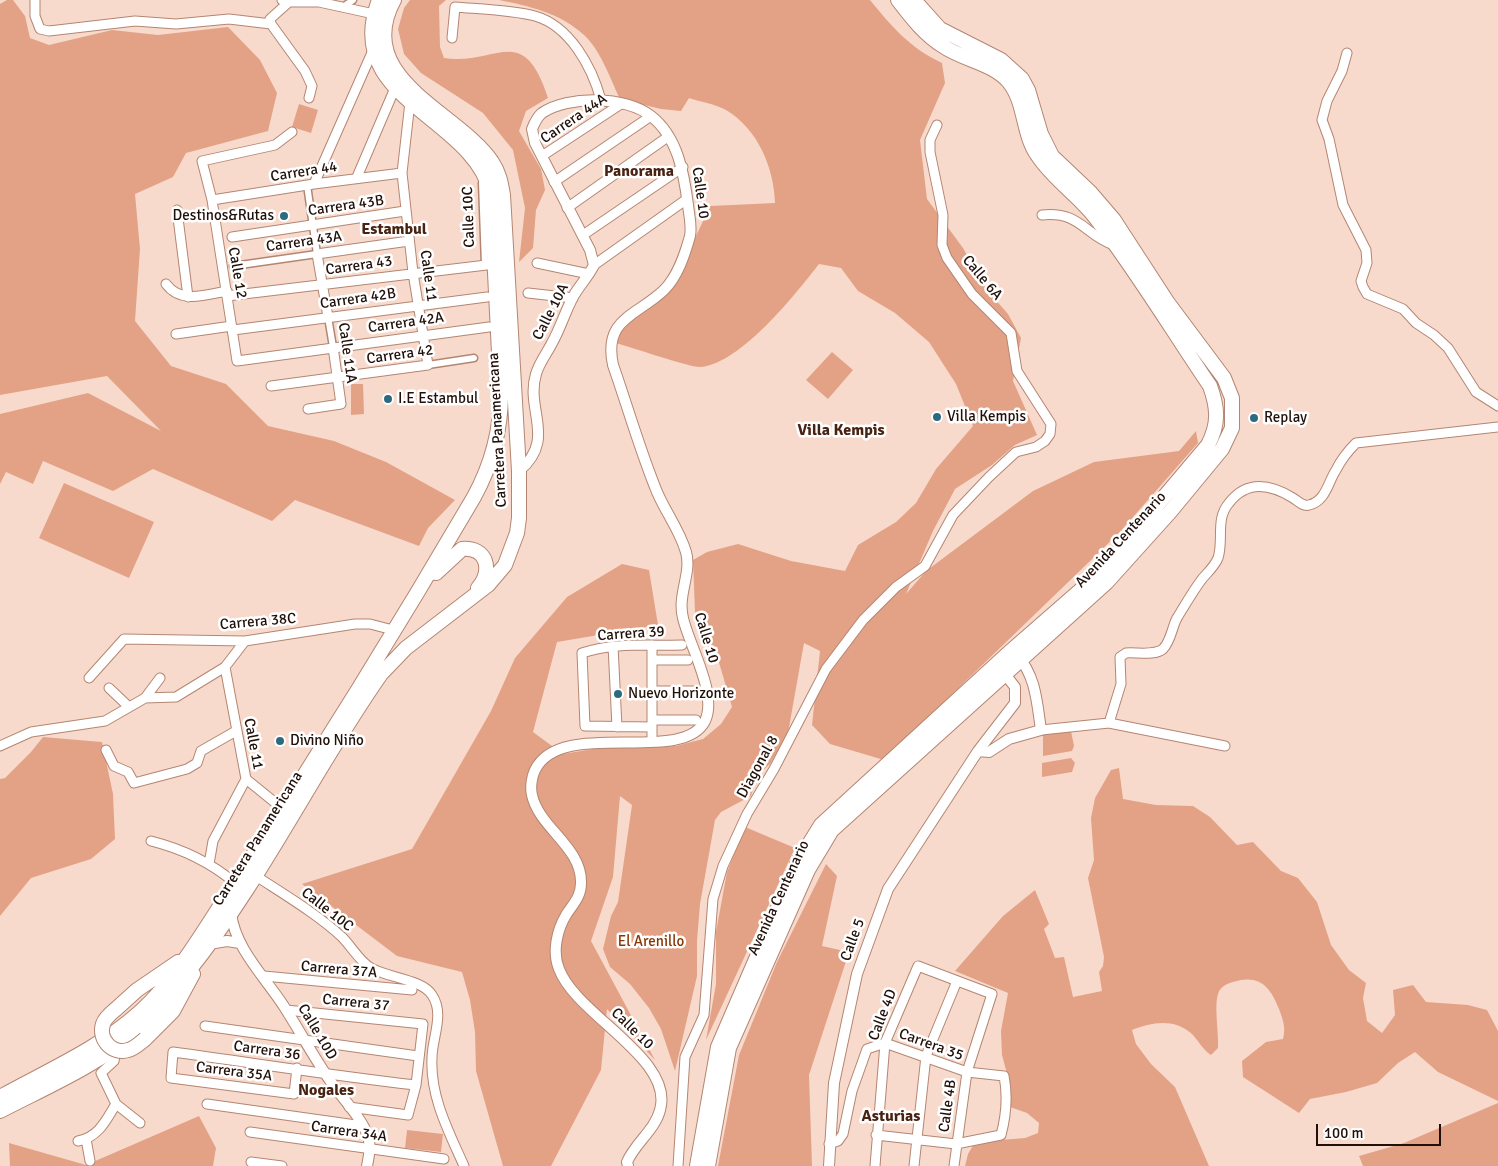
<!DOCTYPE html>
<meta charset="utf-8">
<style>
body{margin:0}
#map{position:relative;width:1498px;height:1166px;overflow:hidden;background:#f8dacd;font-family:Signika,sans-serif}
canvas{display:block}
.scale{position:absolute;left:1316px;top:1124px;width:125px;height:22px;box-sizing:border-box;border:2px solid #211009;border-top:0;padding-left:6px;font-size:15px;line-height:18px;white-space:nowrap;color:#211009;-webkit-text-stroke:4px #fff;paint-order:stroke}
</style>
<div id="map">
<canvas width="1498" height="1166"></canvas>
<div class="scale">100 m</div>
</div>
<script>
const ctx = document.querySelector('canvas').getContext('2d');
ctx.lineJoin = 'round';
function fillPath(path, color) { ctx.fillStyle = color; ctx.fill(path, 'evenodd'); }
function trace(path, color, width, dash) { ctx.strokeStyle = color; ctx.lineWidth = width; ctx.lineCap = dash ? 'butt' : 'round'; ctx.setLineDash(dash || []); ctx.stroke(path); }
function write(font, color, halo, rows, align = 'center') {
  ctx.font = font + ' Signika,sans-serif'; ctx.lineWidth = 5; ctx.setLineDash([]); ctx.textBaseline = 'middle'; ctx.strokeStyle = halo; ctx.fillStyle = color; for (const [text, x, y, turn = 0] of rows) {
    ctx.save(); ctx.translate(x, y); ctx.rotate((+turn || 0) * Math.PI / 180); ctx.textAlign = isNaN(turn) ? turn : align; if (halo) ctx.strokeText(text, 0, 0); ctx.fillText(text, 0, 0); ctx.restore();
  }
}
fillPath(new Path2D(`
 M7,0H13L25,16L30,38L49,45L112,30L158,35L228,27L260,60L277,93L268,131L186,153L173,177L135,194L140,249L135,321L171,366L226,384L268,426L334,441L386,462L455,500L428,528L419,546L295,500L272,521L153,469L113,491L43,461L33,484L6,472L0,484V414L88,393L161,431L107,376L0,395V4Z
 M410,0H446L439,6L440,47L444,58C496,66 523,20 548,98L526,111L519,131L541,169L545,190L536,210L533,248L519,262L525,208L513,150L483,113L421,73L404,54L398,29L404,8Z
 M499,0H870C892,27 910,48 942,63L945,83L920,140L927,199L963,248L986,289L1008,314L1021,338L1013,381L1037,435L1015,445L992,465L955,489L933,531L906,594L926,571L1033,491L1094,462L1179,451L1196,431L1198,443L1119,533L884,760L830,744L812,725L820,651L804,643L788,733L770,764L757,775L751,796L721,812L715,820L700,904L697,941V976L675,1071L661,1029L649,1008L630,984L610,967L603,949L611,916L618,902L632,805L620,796L613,877L591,941L655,1060L607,1009L601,1070L551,1166H503L476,1071L475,1032L470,1000L462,972L397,956L302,884L412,849L491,711L515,658L567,597L622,564L649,570L658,625L557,642L533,732L563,754L599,748L676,746L703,739L721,724L732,707L718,659L695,612L693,560L707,552L738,544L791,561L845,571L858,545L896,522L916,503L936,469L973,426L956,384L929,342L895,313L858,291L841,268L819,264C795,295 741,363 701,367C691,368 631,347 616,343L623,324L682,266L710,206L775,203C774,168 758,129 726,110C715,104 701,102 689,98L681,111L661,109L620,99C610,78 601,51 584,35C560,13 529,6 499,0Z
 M299,104L318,110L311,133L292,127Z
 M832,352L853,370L828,399L806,380Z
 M351,384H363L364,414L351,415Z
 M64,483L154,522L129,578L39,538Z
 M1071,731L1074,746L1072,751L1043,756V734Z
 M43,737L102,742L113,794L115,839L91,859L31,878L0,916V779L5,778L31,752Z
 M1071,758L1075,763L1072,772L1042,777V763Z
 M1119,768L1123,799L1156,805L1193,806L1210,817L1237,845L1253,842L1281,871L1298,878L1317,902L1331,945L1349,970L1366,983L1363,998L1367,1021L1382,1033L1395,1015L1393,990L1413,985L1426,1002L1468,1005L1487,1010L1498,1031V1101L1438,1072L1415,1052L1398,1063L1377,1083L1346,1092L1310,1099L1299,1113L1243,1077L1242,1061L1266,1042L1283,1039C1286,1027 1283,1020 1279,1009C1270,986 1259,974 1233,982C1226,984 1220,987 1218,994C1214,1006 1219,1033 1218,1048L1211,1055C1202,1049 1199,1041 1192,1034C1174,1018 1152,1022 1132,1030L1136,1044L1151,1064L1175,1087L1209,1166H965L968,1154L975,1142L1025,1138L1038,1133L1039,1123L1027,1113L1010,1107L1009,1081L1002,1055L1001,1031L1008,993L955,971L1003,916L1035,890L1049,924L1044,929L1055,958L1064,957L1073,997L1102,991L1099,972L1103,966L1104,957L1088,878L1094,860L1091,818L1095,798L1111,770Z
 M745,827L795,848L706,1040L716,984V932L727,872Z
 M826,864L837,876L822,946L849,952L809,1075L812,1166H718L739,1055L777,962Z
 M1498,1103V1166H1363L1359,1156L1404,1143Z
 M199,1116L216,1148L213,1166H10L9,1143L86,1165Z
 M407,1130L443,1134L441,1152L405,1148Z`), '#e3a286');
const pedestrian = new Path2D(`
 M343,7L353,0
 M482,183L485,265
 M233,266L317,254L307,185
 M328,317L333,347
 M428,365L474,358`);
const minor = new Path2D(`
 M35,0V16L40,29L49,31L135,21L176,24L229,19L271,24
 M282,0L289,2H319L374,14
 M271,24L305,71L312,86L309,98
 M271,24L270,19L289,2
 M452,38L455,7C478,9 512,10 535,16C570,26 592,67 601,100
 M1347,53L1342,71L1327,101L1322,120L1329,139L1343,205L1366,250L1367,263L1361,281L1363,287L1367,294L1403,309L1416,323L1434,335L1448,348L1476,392L1498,406
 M292,132L275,145L202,161L212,200L237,361L489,327
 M542,156L621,104
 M357,177L395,88
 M554,182L651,116
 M314,184L374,48
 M212,200L314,184L402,173
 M567,208L669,136
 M177,210L188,297
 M1042,215C1081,211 1084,235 1114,245
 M583,235L683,167
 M232,237L405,211
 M537,263L589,274
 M594,265L687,199
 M166,284C181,304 205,295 227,291
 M528,293L573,298
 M227,296L495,264
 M328,317L317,254L409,241
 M233,330L487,297
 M176,334L232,326
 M271,386L428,365L413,273L402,173L410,102
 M308,409L341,404L333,347
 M652,645V742
 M613,646L617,727
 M652,660H688
 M225,667L246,779L283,809
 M89,678L124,639L245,641L355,624H370L393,630
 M109,688L129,707
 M652,691H705
 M145,698L160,678
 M652,720H696
 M1109,723L1225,746
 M652,727L585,726L582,653C613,642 649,646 682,645
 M1041,730L1109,723L1121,684L1120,657L1126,653C1136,652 1155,656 1163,649C1171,641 1172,627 1177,618C1185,605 1193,591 1202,579C1207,573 1215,566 1218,558C1224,540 1215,519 1229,503C1247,480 1270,484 1293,498C1298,501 1303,507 1309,505C1326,501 1328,482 1336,470C1341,460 1348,451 1356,443L1498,427
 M0,746L31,732L105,721L145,698L176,697L225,667L245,641
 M106,750L114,766L128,772L134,783L187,769L197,763L201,751L236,731
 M151,841C183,849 210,862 235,883
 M209,864L213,841L246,779
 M256,876C285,895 317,914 342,937C352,947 359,961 371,968C388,978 422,979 432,995C445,1014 432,1038 432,1058C430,1097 449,1132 464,1166
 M264,976L412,990
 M286,1010L423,1024L416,1085L408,1115L349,1107
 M205,1026L418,1056
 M117,1047L114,1061L101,1073L116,1104L140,1123
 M297,1068L294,1094L171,1078L173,1052C254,1063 335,1076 416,1085
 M207,1104L363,1126
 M250,1132L444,1159
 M86,1139L90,1161
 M78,1141C99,1137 106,1120 116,1104
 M829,1144L838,1141L843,1134L852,1091L867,1049L885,1043L967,1072L1004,1076C1008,1096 1006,1116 1001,1135L956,1144L876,1135
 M251,1162L282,1166
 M678,1166L685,1057L704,1015L713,899L723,866L747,814L774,769L826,669L863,620L896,587L925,566L953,515L989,477L1016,452L1036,447L1045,441L1050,434L1051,424L1017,371L1011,333L972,294L947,258L942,245L943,215L930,152V140L937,125
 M875,1166L885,1043L918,966L992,994L967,1072L954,1166
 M914,1166L926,1056L957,981`);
const tertiary = new Path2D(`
 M519,471C557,439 525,410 536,374C539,363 547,353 552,343C560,329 565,312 573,297C579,286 588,277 594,265L590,250L535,143L532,129C534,124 537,117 542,113C568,95 626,96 651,116C678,137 684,174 688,205C689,215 692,226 690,236C685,254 678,276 664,290C637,316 603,318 613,365C627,405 639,447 655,487C663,509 679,528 686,552C692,573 677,595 683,618C689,645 718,694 705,721C682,766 561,717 535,770C532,776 530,787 532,795C539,828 582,847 581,883C581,897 573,904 566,915C557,930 552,952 559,969C576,1015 675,1059 660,1110C655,1130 635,1143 627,1162L628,1166
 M978,751L989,752L1009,739L1041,730C1037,703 1036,676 1017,655
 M231,913C235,949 266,978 285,1008C301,1033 314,1058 331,1082C343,1099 361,1117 368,1136C371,1146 369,1156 367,1166
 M209,944L227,941L240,943
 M829,1166L834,1083L857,974L888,889L978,751L1015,703V687L1001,669`);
const primary = new Path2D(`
 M697,1166L718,1047L798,862L821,825L1012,650L1099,574L1208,445C1219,424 1218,408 1210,386C1172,330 1136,270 1095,217C1078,195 1053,179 1038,156C1022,134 1026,103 1009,82C993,63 963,60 943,46C925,35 911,17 898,0
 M708,1166L729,1048L808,870L832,830L1107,582L1170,512L1222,449L1232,428V398L1224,378L1168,303L1114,220L1090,192L1052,156L1041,134L1028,90L1022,79L1001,60L940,29L914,0`);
const trunk = new Path2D(`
 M436,573L462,549C487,547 493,570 478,588
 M116,1009L137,990L178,962
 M145,1039L173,1011L193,974
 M0,1097C47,1071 100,1048 140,1012C176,980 208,924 235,883C318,756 398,627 474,497C492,464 501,431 501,393L491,193C472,115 341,100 379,0
 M0,1111C46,1087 99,1065 137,1030C156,1013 171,992 187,973C262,880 313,771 381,674L406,648L488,585L505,565L517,533L519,518V471L503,195C501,183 499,172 492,162C459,112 351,79 394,0`);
trace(pedestrian, '#b38672', 9);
trace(minor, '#b38672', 11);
trace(tertiary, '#b38672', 12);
trace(primary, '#b38672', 16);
trace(trunk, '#b38672', 16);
trace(pedestrian, '#fff', 6);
trace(minor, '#fff', 9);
trace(tertiary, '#fff', 10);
trace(primary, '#fff', 14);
trace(trunk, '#fff', 14);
const trunkBridge = new Path2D(`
 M116,1009C111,1013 105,1018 103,1024C98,1040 113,1055 128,1050C134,1049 140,1043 145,1039`);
trace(trunkBridge, '#b38672', 16, []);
trace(trunkBridge, '#fff', 14);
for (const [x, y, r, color] of [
 [284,216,5,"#2c6a80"],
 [388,399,5,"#2c6a80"],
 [937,417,5,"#2c6a80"],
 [1254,418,5,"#2c6a80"],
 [618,694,5,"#2c6a80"],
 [280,741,5,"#2c6a80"]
]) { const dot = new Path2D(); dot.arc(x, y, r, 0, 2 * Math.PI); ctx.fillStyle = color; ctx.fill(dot); trace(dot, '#fff', 2); }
write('15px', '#211009', '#fff', [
 ["Carrera 44A",574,119,-34],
 ["Carrera 44",304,172,-9],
 ["Calle 10",700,193,82],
 ["Carrera 43B",346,206,-8],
 ["Calle 10C",469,217,-92],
 ["Carrera 43A",304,242,-8],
 ["Carrera 43",359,266,-8],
 ["Calle 12",237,273,80],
 ["Calle 11",428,276,82],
 ["Calle 6A",982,278,50],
 ["Carrera 42B",358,299,-8],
 ["Calle 10A",551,312,-63],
 ["Carrera 42A",406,323,-8],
 ["Calle 11A",347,353,82],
 ["Carrera 42",400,355,-8],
 ["Carretera Panamericana",498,430,-93],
 ["Avenida Centenario",1121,540,-47],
 ["Carrera 38C",258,622,-5],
 ["Carrera 39",631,634,-4],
 ["Calle 10",706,638,73],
 ["Calle 11",253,744,79],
 ["Diagonal 8",758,767,-61],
 ["Carretera Panamericana",258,839,-58],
 ["Avenida Centenario",779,898,-65],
 ["Calle 10C",327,910,38],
 ["Calle 5",853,940,-70],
 ["Carrera 37A",339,970,5],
 ["Carrera 37",356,1003,6],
 ["Calle 4D",883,1015,-69],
 ["Calle 10",632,1029,44],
 ["Calle 10D",317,1032,59],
 ["Carrera 35",931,1045,20],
 ["Carrera 36",267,1051,8],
 ["Carrera 35A",234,1072,7],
 ["Calle 4B",948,1106,-82],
 ["Carrera 34A",349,1132,8]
]);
write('15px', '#211009', '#fff', [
 ["Destinos&Rutas",274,216,"right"],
 ["I.E Estambul",398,399],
 ["Villa Kempis",947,417],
 ["Replay",1264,418],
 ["Nuevo Horizonte",628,694],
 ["Divino Niño",290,741]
], 'left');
write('15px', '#883606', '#fff', [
 ["El Arenillo",651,942]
]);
write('bold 16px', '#482312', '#fff', [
 ["Panorama",639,172],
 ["Estambul",394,230],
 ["Villa Kempis",841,431],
 ["Nogales",326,1091],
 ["Asturias",891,1117]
]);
</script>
